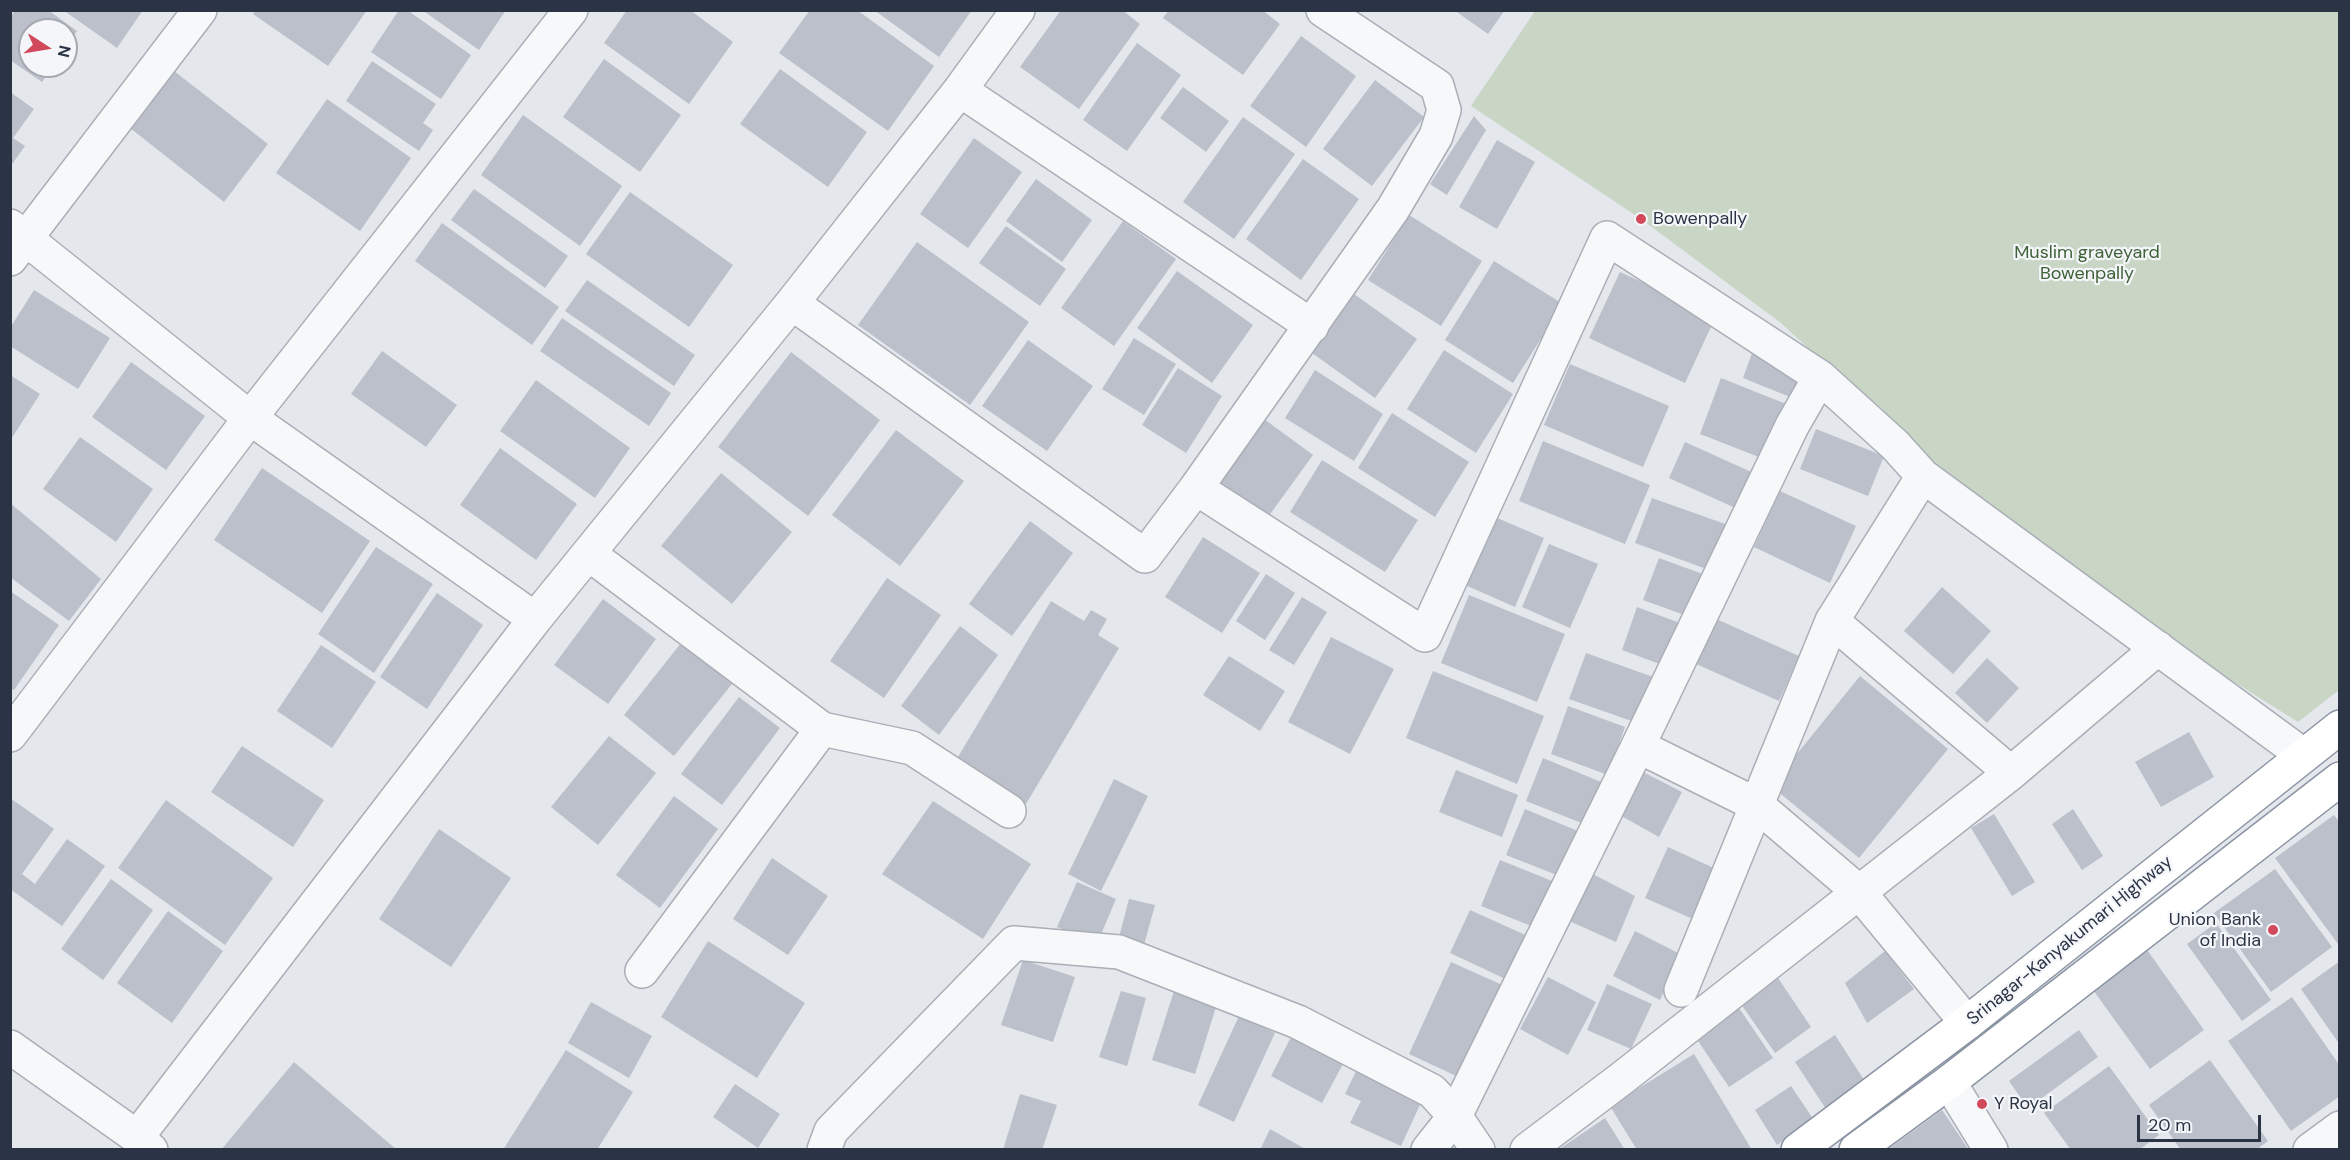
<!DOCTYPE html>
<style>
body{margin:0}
#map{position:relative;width:2350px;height:1160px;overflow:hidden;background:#e4e7ec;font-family:"DM Sans",sans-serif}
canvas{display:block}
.frame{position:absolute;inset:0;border:12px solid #2b3445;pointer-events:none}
.north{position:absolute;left:18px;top:18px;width:60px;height:60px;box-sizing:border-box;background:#f4f6f9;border:2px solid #a4a8b1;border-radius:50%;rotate:102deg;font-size:16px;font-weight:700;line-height:24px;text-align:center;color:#2b3445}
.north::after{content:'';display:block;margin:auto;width:21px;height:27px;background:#d1495b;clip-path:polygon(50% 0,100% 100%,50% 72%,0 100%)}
.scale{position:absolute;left:2137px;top:1115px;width:124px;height:27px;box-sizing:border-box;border:3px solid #2b3445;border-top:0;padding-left:8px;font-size:18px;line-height:21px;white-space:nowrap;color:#2b3445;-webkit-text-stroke:4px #f4f6f9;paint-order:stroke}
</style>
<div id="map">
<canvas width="2350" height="1160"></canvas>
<div class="frame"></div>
<div class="north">N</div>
<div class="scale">20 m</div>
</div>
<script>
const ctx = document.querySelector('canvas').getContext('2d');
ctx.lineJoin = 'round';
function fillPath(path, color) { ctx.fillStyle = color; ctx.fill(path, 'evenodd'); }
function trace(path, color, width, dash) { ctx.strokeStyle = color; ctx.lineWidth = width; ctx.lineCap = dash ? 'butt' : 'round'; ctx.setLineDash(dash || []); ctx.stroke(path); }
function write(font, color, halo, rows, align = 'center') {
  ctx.font = font + ' "DM Sans",sans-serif'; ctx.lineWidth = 4.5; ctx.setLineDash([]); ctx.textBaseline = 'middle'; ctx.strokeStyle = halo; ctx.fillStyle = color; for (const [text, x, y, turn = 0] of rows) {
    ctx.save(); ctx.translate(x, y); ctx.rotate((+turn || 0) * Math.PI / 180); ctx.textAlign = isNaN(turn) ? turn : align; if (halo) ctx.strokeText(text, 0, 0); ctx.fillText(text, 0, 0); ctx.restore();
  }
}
fillPath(new Path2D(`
 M1535,11H2339V690L2298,722L2183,650L2034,566L1899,433L1781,323L1641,219L1471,106Z`), '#c9d6c5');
fillPath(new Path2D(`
 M15,10H48L77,31L66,47V30H30V66H53L42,82L10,60V18Z
 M63,10H143L117,48Z
 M255,10H367L328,66L253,14Z
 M399,10H407L471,55L441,99L371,52Z
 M422,10H506L479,50Z
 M627,10H690L733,42L689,104L604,43Z
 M810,10H857L934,66L888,131L779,53Z
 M874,10H972L939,57Z
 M1061,10H1122L1140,24L1079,109L1020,67Z
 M1169,10H1262L1280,24L1243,75L1163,18Z
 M1454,10H1505L1488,34Z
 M1301,36L1356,76L1306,147L1250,106Z
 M1137,43L1181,75L1127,151L1083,120Z
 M604,59L681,115L640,172L563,117Z
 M372,61L436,104L423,123L433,130L419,151L346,101Z
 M780,69L867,132L828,187L740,124Z
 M174,71L268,144L224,202L130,128Z
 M1375,80L1424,117L1372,186L1323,149Z
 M1183,87L1229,121L1206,152L1160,118Z
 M10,92L34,109L13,138L25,146L10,167Z
 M327,99L411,158L360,231L276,173Z
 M523,115L622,186L580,246L481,175Z
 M1474,116L1486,130L1447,195L1430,184Z
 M1243,117L1295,154L1234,239L1183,202Z
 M974,138L1022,172L968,248L920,214Z
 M1497,140L1535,162L1497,229L1459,207Z
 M1303,159L1359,199L1301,280L1246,239Z
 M1036,179L1092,220L1062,262L1006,221Z
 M474,189L568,256L545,288L451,220Z
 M630,192L733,265L689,327L586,254Z
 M1409,215L1482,261L1441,326L1368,280Z
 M1123,221L1176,259L1114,346L1061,308Z
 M442,223L559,307L532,345L415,261Z
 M1006,226L1066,269L1040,306L979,263Z
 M917,242L1029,322L970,405L858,325Z
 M1494,261L1563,304L1513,383L1445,340Z
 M1177,271L1253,325L1212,383L1137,328Z
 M1620,272L1716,316L1685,383L1589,338Z
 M587,280L695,355L674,386L565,311Z
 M34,290L110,338L78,389L10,346V328Z
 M1354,294L1417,339L1375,398L1312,353Z
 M562,318L671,393L649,426L540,351Z
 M1134,338L1176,364L1144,415L1102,389Z
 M1028,340L1093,386L1047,451L982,406Z
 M1444,350L1513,394L1476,453L1407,409Z
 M382,351L457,405L426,447L351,394Z
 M791,352L880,420L808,516L718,447Z
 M1752,353L1805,375L1795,399L1743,378Z
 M131,362L205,416L166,470L92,417Z
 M1570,364L1669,406L1643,467L1544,425Z
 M1178,368L1222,396L1186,453L1142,425Z
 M1315,370L1383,414L1354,461L1285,418Z
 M10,375L40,394L10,441Z
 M1721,378L1786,404L1764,459L1700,434Z
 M536,380L630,448L595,498L500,431Z
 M1392,413L1469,462L1435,517L1358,468Z
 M1264,419L1313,455L1268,517L1219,482Z
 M1816,429L1884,456L1868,496L1800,469Z
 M896,430L964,481L900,566L832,515Z
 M80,437L153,489L116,542L43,489Z
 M1543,441L1650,485L1625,544L1519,501Z
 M1685,442L1758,475L1742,511L1669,478Z
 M500,448L577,504L536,560L460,505Z
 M1322,460L1418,520L1385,572L1290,512Z
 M262,468L370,541L322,613L214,540Z
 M721,473L792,532L732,604L661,546Z
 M1780,491L1856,526L1830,583L1754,547Z
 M1652,498L1728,525L1712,571L1635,543Z
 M10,503L101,579L69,621L10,577Z
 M1495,517L1544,538L1515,607L1465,585Z
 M1030,521L1073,553L1012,636L969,604Z
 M1203,537L1260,573L1222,633L1165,597Z
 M1549,544L1598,564L1570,628L1522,607Z
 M376,547L433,584L374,673L318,634Z
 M1659,558L1708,576L1693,618L1643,600Z
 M1266,574L1295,593L1265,640L1236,621Z
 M887,578L941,615L884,698L830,661Z
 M1942,587L1991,631L1953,674L1904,631Z
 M10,591L59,625L14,690L10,688Z
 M437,593L483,625L427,709L380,677Z
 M1469,595L1565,634L1537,702L1441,663Z
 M1302,597L1327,612L1294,665L1269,650Z
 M603,599L656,639L608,704L554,665Z
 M1051,601L1084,621L1091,610L1107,619L1098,635L1119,648L1026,804L955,762Z
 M1637,607L1688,626L1673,669L1622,650Z
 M1714,618L1799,656L1779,701L1694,663Z
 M960,626L998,655L939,735L901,706Z
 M1331,637L1394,669L1350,754L1288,722Z
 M685,638L736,679L674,756L624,715Z
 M321,645L376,682L332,748L277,711Z
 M1586,653L1656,678L1640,724L1569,699Z
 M1229,656L1285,691L1260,731L1203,695Z
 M1987,658L2019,688L1987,723L1955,693Z
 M1433,671L1544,716L1517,784L1406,738Z
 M1860,676L1948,749L1859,858L1771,786Z
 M739,697L780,728L722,805L681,774Z
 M1568,706L1625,727L1608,775L1551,754Z
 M2189,732L2214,777L2161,807L2135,762Z
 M609,736L656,773L598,845L551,807Z
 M242,746L324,800L293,847L211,792Z
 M1543,758L1606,784L1589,826L1526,801Z
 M1456,770L1518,795L1502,837L1439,812Z
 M1639,770L1682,792L1659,837L1616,813Z
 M1114,779L1148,796L1101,891L1068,874Z
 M674,796L718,829L660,908L616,875Z
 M10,798L54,829L22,874L35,884L67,839L105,866L62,926L10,889Z
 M166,800L273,878L225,945L118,868Z
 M933,801L1031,864L983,939L882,874Z
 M1525,809L1585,834L1567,879L1506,855Z
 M2073,809L2103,856L2082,870L2052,824Z
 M1994,814L2035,882L2012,896L1971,828Z
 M2334,815L2340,823V942L2338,944L2275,858Z
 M439,829L511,878L451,967L379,919Z
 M1668,847L1716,869L1693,919L1645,898Z
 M772,858L828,896L788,955L733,919Z
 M1500,860L1562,885L1544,931L1481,906Z
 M2275,869L2332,947L2271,992L2214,913Z
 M1589,872L1635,896L1616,942L1567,920Z
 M111,879L153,910L103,980L61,949Z
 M1077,882L1116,899L1097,944L1057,927Z
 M1129,899L1155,905L1142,952L1117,945Z
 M1470,910L1532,938L1512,982L1450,953Z
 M168,911L223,951L172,1023L117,983Z
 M2216,923L2271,1000L2242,1021L2187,944Z
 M1635,931L1682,955L1660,1000L1613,976Z
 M708,941L805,1003L757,1078L661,1017Z
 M2145,947L2204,1030L2150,1069L2091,987Z
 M1885,951L1914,989L1867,1023L1845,983Z
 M1023,960L1075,977L1053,1042L1001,1025Z
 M2340,961V1045L2301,989Z
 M1451,962L1509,988L1467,1081L1409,1054Z
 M1548,977L1596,1002L1568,1055L1520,1029Z
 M1778,978L1811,1027L1775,1053L1741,1004Z
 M1607,984L1652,1004L1631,1049L1587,1030Z
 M1121,991L1146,998L1127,1066L1099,1057Z
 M1174,991L1217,1004L1195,1074L1152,1060Z
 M2292,997L2340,1066V1096L2291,1131L2228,1041Z
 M591,1002L652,1036L629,1078L568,1043Z
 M1739,1008L1773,1058L1729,1087L1696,1038Z
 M1239,1016L1275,1033L1234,1122L1198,1105Z
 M2079,1030L2098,1057L2028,1108L2009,1081Z
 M1835,1035L1866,1083L1826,1109L1795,1062Z
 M1291,1037L1343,1064L1322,1103L1271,1076Z
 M566,1050L633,1092L597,1150H503Z
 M1694,1054L1752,1150H1637L1610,1106Z
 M2210,1060L2268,1141L2256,1150H2181L2149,1105Z
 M294,1062L397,1150H221Z
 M1360,1063L1425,1094L1401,1146L1350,1123L1361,1101L1345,1094Z
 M2109,1066L2159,1135L2139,1150H2071L2044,1113Z
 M735,1084L780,1114L758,1148L713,1117Z
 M1791,1086L1814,1120L1777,1145L1755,1110Z
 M1020,1094L1057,1105L1042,1150H1003Z
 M1942,1110L1969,1150H1887Z
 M1605,1118L1625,1150H1558Z
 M1270,1129L1307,1150H1260Z`), '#bbc0ca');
const minor = new Path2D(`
 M960,90L1312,326
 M10,226L250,418L535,619
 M10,259L200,10
 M792,303L1145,556L1196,488L1425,635L1607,238L1820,377L1792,426L1638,746L1455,1116L1428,1150
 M1820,377L1895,445L1923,476L2303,755
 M1196,488L1393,209L1436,136L1444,110L1437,86L1323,10
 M589,554L822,729L912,748L1009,811
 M1832,621L2011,773
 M10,735L250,418L571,10
 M1638,746L1757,805L1858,891L1967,1023
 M642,971L822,729
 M1681,990L1832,621L1923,476
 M10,1047L137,1137L151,1150
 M137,1137L535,619L792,303L960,90L1018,10
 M824,1150L831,1131L1014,943L1119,952L1298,1022L1432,1091L1455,1116L1478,1150
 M1527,1150L1621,1079L2011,773L2158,648
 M2310,1150L2340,1128`);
const tertiary = new Path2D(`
 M1949,1082L1991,1150`);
const trunk = new Path2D(`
 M1798,1150L1967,1023L2340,727
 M1856,1150L1949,1082L2340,779`);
trace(minor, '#a9aeb7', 36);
trace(tertiary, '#a9aeb7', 36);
trace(trunk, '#8b94a3', 36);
trace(minor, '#f7f8fa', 33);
trace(tertiary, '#f7f8fa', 33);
trace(trunk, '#fff', 33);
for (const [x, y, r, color] of [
 [1641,219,6,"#d1495b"],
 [2273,930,6,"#d1495b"],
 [1982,1104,6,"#d1495b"]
]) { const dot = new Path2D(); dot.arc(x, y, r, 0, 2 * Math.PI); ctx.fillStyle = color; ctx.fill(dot); trace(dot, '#f4f6f9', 2); }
write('18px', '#2b3445', '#f4f6f9', [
 ["Bowenpally",1653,219],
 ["Union Bank",2261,920,"right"],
 ["of India",2261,941,"right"],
 ["Y Royal",1994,1104]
], 'left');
write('18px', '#3f6138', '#f4f6f9', [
 ["Muslim graveyard",2087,253],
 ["Bowenpally",2087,274]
]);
write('18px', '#2b3445', '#f4f6f9', [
 ["Srinagar-Kanyakumari Highway",2070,941,-39]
]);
</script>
